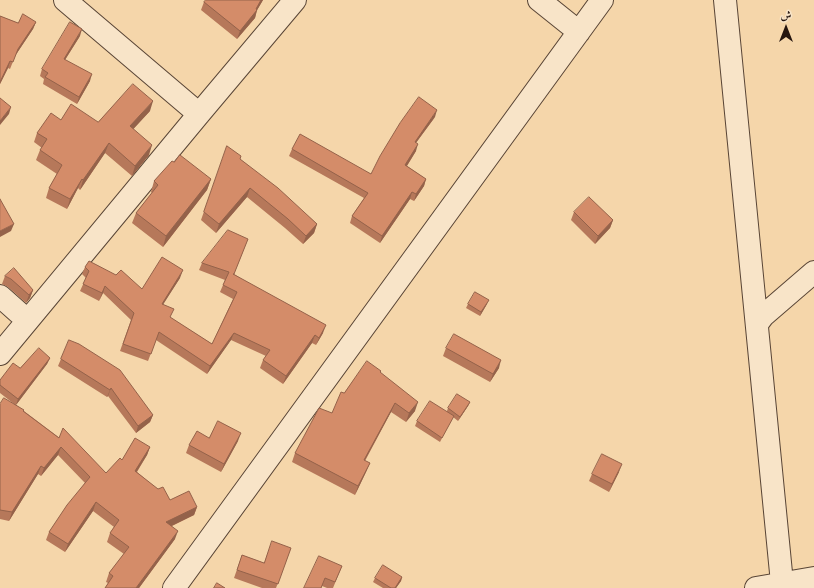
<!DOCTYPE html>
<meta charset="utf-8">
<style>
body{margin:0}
#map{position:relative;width:814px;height:588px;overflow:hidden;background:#f5d6aa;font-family:"IM FELL French Canon",Amiri,serif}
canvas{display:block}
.north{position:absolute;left:766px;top:8px;width:40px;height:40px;-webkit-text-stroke:3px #f8e4c8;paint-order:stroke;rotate:0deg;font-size:11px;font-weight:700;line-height:16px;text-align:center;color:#25150f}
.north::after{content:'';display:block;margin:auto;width:14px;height:18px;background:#25150f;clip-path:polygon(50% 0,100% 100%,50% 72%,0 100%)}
</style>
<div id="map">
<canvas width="814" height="588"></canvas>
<div class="north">ش</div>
</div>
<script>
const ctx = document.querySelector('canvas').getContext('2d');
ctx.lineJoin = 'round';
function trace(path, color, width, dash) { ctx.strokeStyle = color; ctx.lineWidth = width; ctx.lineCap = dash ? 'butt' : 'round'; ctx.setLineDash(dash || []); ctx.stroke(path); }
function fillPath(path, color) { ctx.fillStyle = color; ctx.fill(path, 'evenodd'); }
const minor = new Path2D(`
 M65,0L199,114
 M539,0L579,32
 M725,0L782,583
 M0,296L27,320
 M757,324L763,316L814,272
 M0,354L199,114L295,0
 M174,588L602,0
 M756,588L814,578`);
trace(minor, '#594536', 24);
trace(minor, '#f8e4c8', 22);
fillPath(new Path2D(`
 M206,0H263L257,10L255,18L237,39L201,10L204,2Z
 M0,16L18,23L36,22L33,29L15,56L10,69L8,68L0,84Z
 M80,36L65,60L90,81L77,104L43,84L44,79L40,76L42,69Z
 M150,111L133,129L149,155L132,176L105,153L80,190L78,188L67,209L46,198L49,188L57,174L36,160L40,150L42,148L34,142L37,133L61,120L98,122Z
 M435,117L416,143V151L407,166L426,179L424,186L414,201L410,199L380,243L350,223L352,216L364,198L289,156L292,149L371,174Z
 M227,146L240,159L317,224L314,233L303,244L285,228L247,197L216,233L201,220Z
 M174,162L211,179L207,190L163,247L132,223L136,213L152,193L151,192L154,181Z
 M574,212L613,220L610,228L595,244L571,220Z
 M248,239L234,274L323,333L316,345L312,343L283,384L260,368L263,360L266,356L231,340L207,374L156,340L148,361L120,351L131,320L103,293L99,301L80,291L86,278L82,274L85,267L142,289L180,278L163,304L171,318L212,344L233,299L220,292L223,285L225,280L199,270L202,263Z
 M5,276L33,290L30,298L26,303L8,287L2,284Z
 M468,304H487L480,316L466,308Z
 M69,340L153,415L150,422L136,433L108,396L107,397L58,366Z
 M446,348L499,368L490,382L443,356Z
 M50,358L47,364L16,405L106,473L122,460L150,447L147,455L137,472L170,500L197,507L194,515L172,526L175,539L139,588H105L108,583L106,582L109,573L124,554L107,542L110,533L114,527L93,511L65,552L46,540L49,532L85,483L58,455L41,476L38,474L9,521L0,519V404H14L0,393V380L20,368Z
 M381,371L380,372L415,411L406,422L391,412L365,461L370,463L366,472L355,495L292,462L295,453L332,413L344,393Z
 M470,402L468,406L458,421L453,417L440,442L415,426L417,421L447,411L448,408Z
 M238,441L221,472L186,453L189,445Z
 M619,472L609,492L589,481L592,474Z
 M291,548L276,588H262L234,578L242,555L264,563Z
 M342,566L333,588H327L322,586L321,588H304Z
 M402,577L401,581L396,588H383L373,582L375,578Z`), '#b6785a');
fillPath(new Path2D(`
 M261,0H263L256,12L257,10L255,18L237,39L240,31L256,9Z
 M36,22L33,29L15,56L10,69L18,49Z
 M82,29L80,36L61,66L64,59Z
 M10,61L8,68L0,84V82Z
 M92,74L90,81L77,104L79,97Z
 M153,101L150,111L127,136L130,126Z
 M11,107L9,114L0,125V121Z
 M437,110L435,117L412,148L415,142Z
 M109,143L105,153L80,190L83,180Z
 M418,144L416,151L403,172L405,165Z
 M152,145L149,155L132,176L135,166Z
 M82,179L78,188L67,209L70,199Z
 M211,179L207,190L163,247L166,236Z
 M426,179L424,186L414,201L416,194Z
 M250,188L247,197L216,233L219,224Z
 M412,192L410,199L380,243L382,236Z
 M613,220L610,228L595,244L598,236Z
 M14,224L11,231L0,237V231Z
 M317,224L314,233L303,244L306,236Z
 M183,270L180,278L159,311L162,304Z
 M105,286L103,293L99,301L102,293Z
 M33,290L30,298L26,303L29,295Z
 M489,300L487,304L480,316L481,312Z
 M326,325L323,333L316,345L319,338Z
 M234,333L231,340L207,374L210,366Z
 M315,335L312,343L283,384L286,376Z
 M50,358L47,364L16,405L18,399Z
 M501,360L499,368L490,382L493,374Z
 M111,388L108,396L107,397L110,390Z
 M418,402L415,411L406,422L409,413Z
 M470,402L468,406L458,421L460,417Z
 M395,403L391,412L360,469L364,460Z
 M153,415L150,422L136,433L138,426Z
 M241,433L238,441L221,472L224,464Z
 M61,447L58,455L41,476L44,468Z
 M150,447L147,455L132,479L135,471Z
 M370,463L366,472L355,495L358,486Z
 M622,464L619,472L609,492L612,484Z
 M41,466L38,474L9,521L12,512Z
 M96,502L93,511L65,552L68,544Z
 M197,507L194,515L163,530L166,522Z
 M178,531L175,539L139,588H136Z
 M402,577L401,581L396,588H395Z`), '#94624a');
const building = new Path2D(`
 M206,0H261L256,9L257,10L240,31L204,2Z
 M23,14L36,22L18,49L13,62L10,61L0,82V16L18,23Z
 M70,22L82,29L64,59L92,74L79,97L45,77L48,73L42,69Z
 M133,84L153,101L130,126L152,145L135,166L109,143L83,180L82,179L70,199L49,188L62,165L40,150L47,139L37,133L51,113L61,120L71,104L98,122Z
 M419,97L437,110L415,142L418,144L405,165L426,179L416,194L412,192L382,236L352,216L368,193L292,149L300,134L371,174L380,156L400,123Z
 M0,98L11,107L0,121Z
 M227,146L241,156L240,159L278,188L317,224L306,236L288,219L250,188L219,224L204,212Z
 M180,155L211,179L166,236L136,213L158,185L154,181L172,161L174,162Z
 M589,197L613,220L598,236L574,212Z
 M0,199L14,224L0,231Z
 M228,230L248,239L234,274H233L326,325L319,338L315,335L286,376L263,360L270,350L234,333L210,366L159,332L151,354L123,344L134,313L105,286L102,293L83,284L89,271L85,267L89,261L116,275L121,270L142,289L162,257L183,270L162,304L174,309L170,317L212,344L237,292L223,285L229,272L202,263Z
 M14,268L33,290L29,295L11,279L5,276Z
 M475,292L489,300L481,312L468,304Z
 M454,334L501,360L493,374L446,348Z
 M69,340L79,344L120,370L153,415L138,426L111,388L110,390L61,359Z
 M39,348L50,358L18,399L0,385V380L13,363L20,368Z
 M367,361L381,371L380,372L418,402L409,413L395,403L364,460L370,463L358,486L295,453L319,408L332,413L341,392L344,393Z
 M457,394L470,402L460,417L448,408Z
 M4,398L24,410L23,411L59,438L63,428L106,473L120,458L122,460L135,438L150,447L135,471L158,489L163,487L170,500L189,491L197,507L166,522L178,531L136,588H105L113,576L109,573L129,547L110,533L119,520L96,502L68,544L49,532L67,505L90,477L61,447L44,468L41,466L12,512L0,510V404Z
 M430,401L454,416L442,438L417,421Z
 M218,421L241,433L224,464L189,445L197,431L209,438Z
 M602,454L622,464L612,484L592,474Z
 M272,541L291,548L278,584L237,570L242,555L264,563Z
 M319,556L342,566L335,582L325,578L321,588H304Z
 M383,565L402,577L395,588H391L375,578Z
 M217,583L225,588H214Z`);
fillPath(building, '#d48c69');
trace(building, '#94624a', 1);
</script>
